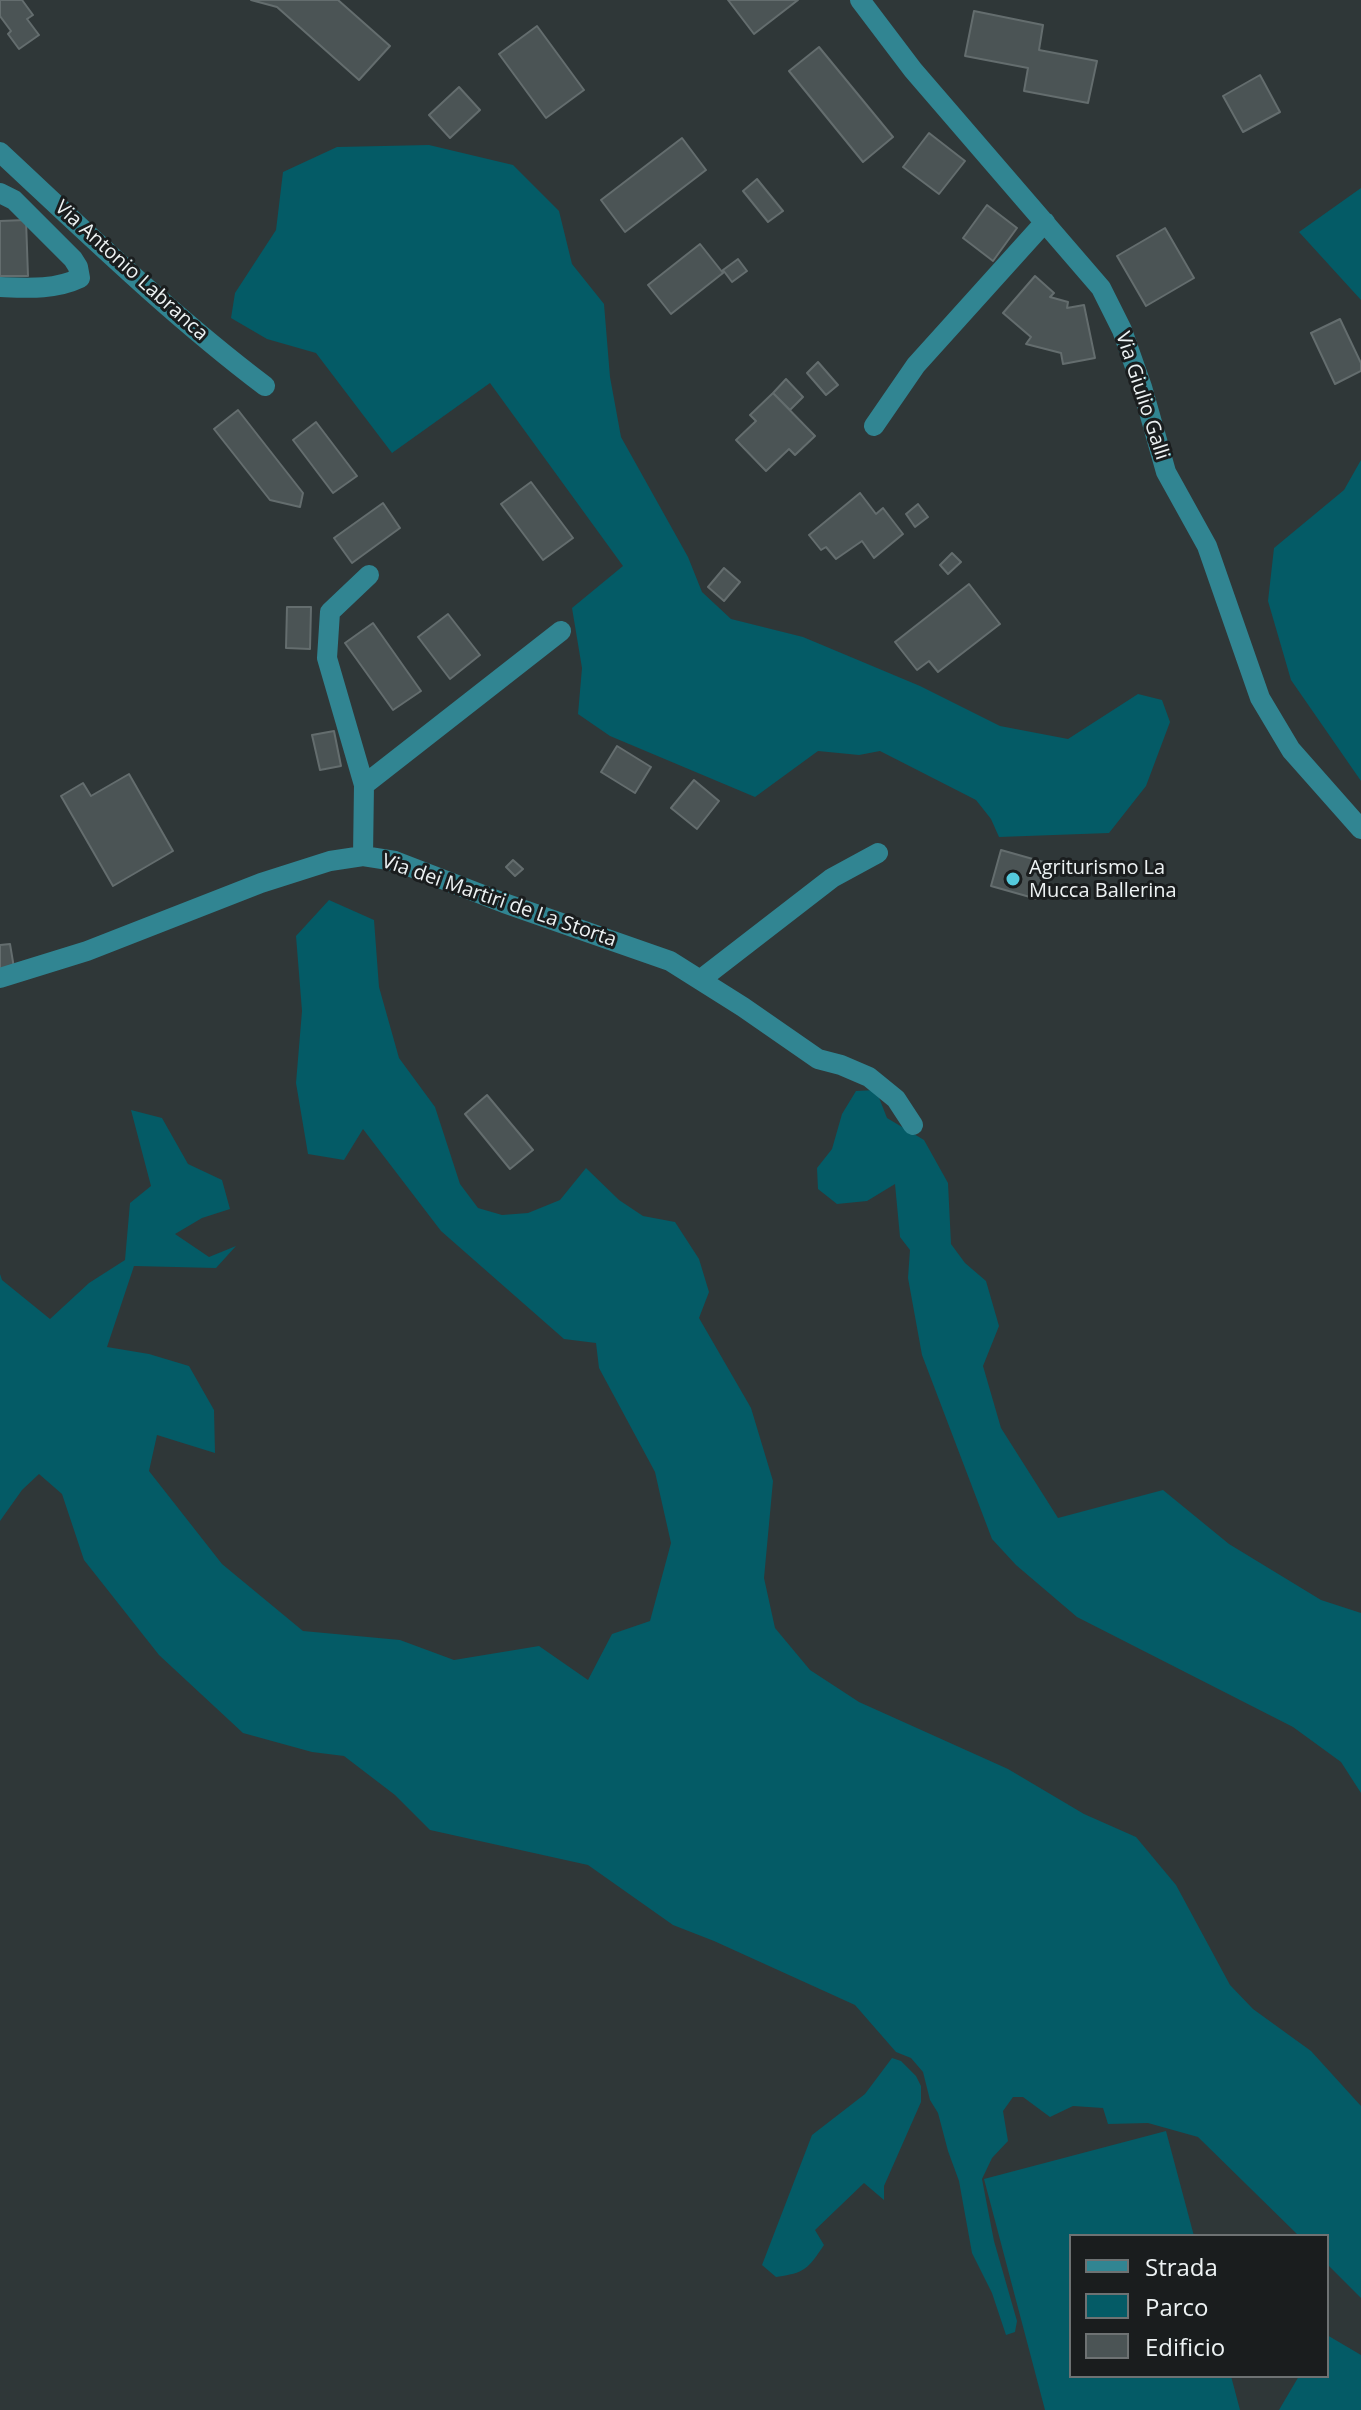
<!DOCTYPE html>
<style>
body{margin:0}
#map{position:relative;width:1361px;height:2410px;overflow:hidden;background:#2f3738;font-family:"Open Sans",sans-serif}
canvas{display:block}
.legend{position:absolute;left:1069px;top:2234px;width:260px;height:144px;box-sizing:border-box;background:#1a1d1e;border:2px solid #6e7273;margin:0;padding:10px 14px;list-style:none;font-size:24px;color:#edf2f3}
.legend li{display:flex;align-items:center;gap:16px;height:40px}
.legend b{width:40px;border:2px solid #6e7273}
</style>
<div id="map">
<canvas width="1361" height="2410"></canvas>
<ul class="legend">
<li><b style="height:10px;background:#318592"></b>Strada</li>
<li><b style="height:22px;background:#045b66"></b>Parco</li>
<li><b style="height:22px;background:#4b5455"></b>Edificio</li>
</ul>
</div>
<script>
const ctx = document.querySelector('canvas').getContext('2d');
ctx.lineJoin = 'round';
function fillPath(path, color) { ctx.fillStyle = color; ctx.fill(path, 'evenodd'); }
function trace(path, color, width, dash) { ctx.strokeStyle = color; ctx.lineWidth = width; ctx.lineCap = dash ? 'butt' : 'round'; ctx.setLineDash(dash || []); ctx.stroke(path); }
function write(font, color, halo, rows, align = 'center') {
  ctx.font = font + ' "Open Sans",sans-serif'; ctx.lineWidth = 6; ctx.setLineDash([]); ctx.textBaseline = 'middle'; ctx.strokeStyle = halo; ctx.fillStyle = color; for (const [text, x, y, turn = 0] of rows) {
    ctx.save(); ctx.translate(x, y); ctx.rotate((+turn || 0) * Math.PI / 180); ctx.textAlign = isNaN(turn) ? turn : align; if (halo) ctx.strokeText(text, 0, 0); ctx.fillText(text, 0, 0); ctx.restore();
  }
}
fillPath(new Path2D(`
 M429,145L513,165L559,211L572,264L604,304L610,377L621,437L688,557L702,592L731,619L803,637L920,686L1000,726L1068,739L1138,694L1162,700L1170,722L1146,786L1109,833L999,837L991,819L976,800L880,751L859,755L818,751L755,797L610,736L578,714L582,668L572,608L623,566L490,383L392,453L316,353L267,339L231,318L235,293L276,230L283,172L337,147Z
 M1361,188V300L1299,232Z
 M1361,460V781L1291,680L1268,601L1274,548L1344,490Z
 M329,900L374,920L379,987L399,1058L435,1107L460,1184L478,1208L502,1215L528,1213L560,1200L586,1168L619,1200L643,1216L675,1222L699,1259L709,1292L699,1318L751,1408L773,1481L764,1578L775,1628L810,1670L859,1702L1008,1769L1084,1814L1136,1837L1176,1885L1230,1985L1253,2009L1311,2051L1361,2106V2298L1327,2264V2236H1299L1198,2137L1148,2123L1108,2124L1103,2108L1073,2106L1050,2117L1023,2097H1013L1003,2111L1008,2141L992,2158L982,2179L994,2241L1017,2321L1015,2332L1006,2335L992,2293L972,2253L959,2181L948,2151L938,2113L930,2100L923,2072L911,2058L896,2052L855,2005L714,1941L673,1925L588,1865L430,1830L395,1795L344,1756L312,1752L243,1733L159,1655L84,1560L62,1494L39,1474L22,1490L0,1521V1274L2,1280L50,1319L89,1283L125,1260L130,1203L151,1186L131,1110L162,1118L188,1164L222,1180L230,1209L202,1218L175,1234L209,1257L236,1246L216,1268L134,1266L107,1347L149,1354L189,1366L214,1410L215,1453L157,1435L149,1471L222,1564L303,1631L400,1640L454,1660L539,1646L588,1680L612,1634L650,1621L671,1543L655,1472L599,1368L596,1343L564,1339L441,1231L363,1129L344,1160L308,1154L296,1083L302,1011L296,936Z
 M876,1090L887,1118L924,1140L948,1183L951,1244L965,1263L986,1281L999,1326L983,1366L1001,1428L1058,1518L1163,1490L1229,1544L1321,1600L1361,1613V1793L1341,1762L1293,1727L1077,1617L1016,1565L992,1539L922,1355L908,1278L910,1250L900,1237L895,1184L867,1201L837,1204L818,1189L817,1168L832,1149L842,1114L856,1091Z
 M892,2058L901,2061L916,2076L921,2086V2102L884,2186V2200L864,2183L815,2230L824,2245C808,2269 805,2273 776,2277L762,2265L812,2135L865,2094Z
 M1166,2131L1194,2236H1071V2376H1231L1240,2410H1045L984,2179Z
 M1327,2335L1361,2355V2410H1279L1299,2376H1327Z`), '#045b66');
const building = new Path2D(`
 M0,0H22L33,15L27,19L39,35L19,49L8,34L11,31L0,16Z
 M251,0H338L390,46L359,80L277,7Z
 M728,0H798L754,34Z
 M974,11L1043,25L1039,50L1097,61L1088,103L1024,91L1028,68L965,56Z
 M537,26L584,90L546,118L499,54Z
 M819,47L893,137L863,162L789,71Z
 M1260,75L1280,112L1243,132L1223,96Z
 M459,87L480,110L450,138L429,115Z
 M929,133L965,161L939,194L903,167Z
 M682,138L706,170L625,232L601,200Z
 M757,179L783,211L768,222L743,191Z
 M987,205L1017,228L993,261L963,238Z
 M26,220L28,276H0V221Z
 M1165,228L1194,278L1146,306L1117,256Z
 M700,244L723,273L671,314L648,285Z
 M738,259L747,271L732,282L723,270Z
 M1035,276L1054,293L1050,297L1068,302L1067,308L1084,305L1095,358L1063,364L1061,353L1026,344L1031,337L1003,313Z
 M1340,319L1361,363V371L1335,384L1311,333Z
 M818,362L838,385L826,395L807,373Z
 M786,379L803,397L790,410L773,393Z
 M773,393L815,436L795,455L789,449L766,471L736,440L756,421L750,415Z
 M238,410L303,493L300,507L270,500L214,429Z
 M316,422L357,476L333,493L293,440Z
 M531,482L573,538L543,560L501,504Z
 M860,493L876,514L883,508L903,534L874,558L862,541L836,559L826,547L821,550L809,535Z
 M383,503L400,528L352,563L334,538Z
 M918,504L928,517L915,527L906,514Z
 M952,553L961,562L948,574L940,565Z
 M724,568L740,582L724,601L708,587Z
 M969,584L1000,624L938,672L929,661L917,670L895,642Z
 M287,607H311L310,649L286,648Z
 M448,614L480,655L450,679L418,637Z
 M373,623L421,691L393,710L345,643Z
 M334,731L341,766L320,770L312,735Z
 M617,746L651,767L635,793L601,772Z
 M129,774L173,851L113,886L61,796L83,783L91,796Z
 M694,780L719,801L697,829L671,808Z
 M1001,850L1047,863L1037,899L991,886Z
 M513,860L523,869L515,876L506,867Z
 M10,944L14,968L0,970V945Z
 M487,1095L533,1150L510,1169L465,1114Z`);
fillPath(building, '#4b5455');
trace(building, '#646d6e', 2);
trace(new Path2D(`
 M860,0L913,70L1101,288L1122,330L1142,387L1166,472L1207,546L1260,698L1291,750L1361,829
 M0,152C86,232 171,315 265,386
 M0,193L14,200L73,259L78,267L80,278C55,290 27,288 0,287
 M874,426L916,365L1045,222
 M364,785L561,631
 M363,856L364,785L327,658L330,612L369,575
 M0,978L87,951L261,883L330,861L363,856L395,861L504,903L670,961L743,1007L818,1059L841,1065L869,1077L896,1099L913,1125
 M700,980L832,878L878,853`), '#318592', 20);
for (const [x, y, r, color] of [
 [1013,879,8,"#54cadd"]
]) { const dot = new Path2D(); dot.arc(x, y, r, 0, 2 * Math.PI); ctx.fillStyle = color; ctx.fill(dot); trace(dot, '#1a1d1e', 3); }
write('20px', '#edf2f3', '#1a1d1e', [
 ["Via Antonio Labranca",131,271,42],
 ["Via Giulio Galli",1142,396,72],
 ["Via dei Martiri de La Storta",499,901,19]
]);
write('20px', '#edf2f3', '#1a1d1e', [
 ["Agriturismo La",1029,868],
 ["Mucca Ballerina",1029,891]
], 'left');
</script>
